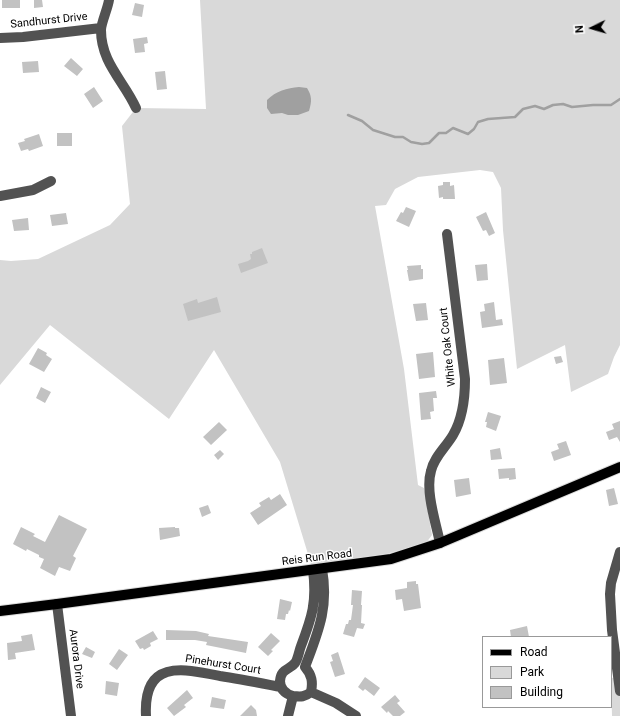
<!DOCTYPE html>
<style>
body{margin:0}
#map{position:relative;width:620px;height:716px;overflow:hidden;background:#fff;font-family:Roboto,sans-serif}
canvas{display:block}
.legend{position:absolute;left:482px;top:636px;width:130px;height:72px;box-sizing:border-box;background:#fff;border:1px solid #999;margin:0;padding:5px 7px;list-style:none;font-size:12px;color:#000}
.legend li{display:flex;align-items:center;gap:8px;height:20px}
.legend b{width:20px;border:1px solid #999}
.north{position:absolute;left:572px;top:8px;width:40px;height:40px;-webkit-text-stroke:3px #fff;paint-order:stroke;rotate:265deg;font-size:11px;font-weight:700;line-height:16px;text-align:center;color:#000}
.north::after{content:'';display:block;margin:auto;width:14px;height:18px;background:#000;clip-path:polygon(50% 0,100% 100%,50% 72%,0 100%)}
</style>
<div id="map">
<canvas width="620" height="716"></canvas>
<ul class="legend">
<li><b style="height:5px;background:#000"></b>Road</li>
<li><b style="height:11px;background:#d9d9d9"></b>Park</li>
<li><b style="height:11px;background:#c2c2c2"></b>Building</li>
</ul>
<div class="north">N</div>
</div>
<script>
const ctx = document.querySelector('canvas').getContext('2d');
ctx.lineJoin = 'round';
function fillPath(path, color) { ctx.fillStyle = color; ctx.fill(path, 'evenodd'); }
function trace(path, color, width, dash) { ctx.strokeStyle = color; ctx.lineWidth = width; ctx.lineCap = dash ? 'butt' : 'round'; ctx.setLineDash(dash || []); ctx.stroke(path); }
function write(font, color, halo, rows, align = 'center') {
  ctx.font = font + ' Roboto,sans-serif'; ctx.lineWidth = 3; ctx.setLineDash([]); ctx.textBaseline = 'middle'; ctx.strokeStyle = halo; ctx.fillStyle = color; for (const [text, x, y, turn = 0] of rows) {
    ctx.save(); ctx.translate(x, y); ctx.rotate((+turn || 0) * Math.PI / 180); ctx.textAlign = isNaN(turn) ? turn : align; if (halo) ctx.strokeText(text, 0, 0); ctx.fillText(text, 0, 0); ctx.restore();
  }
}
fillPath(new Path2D(`
 M200,0H620V345L614,357L608,374L571,392L565,345L517,369L503,230L501,188L493,172L480,170L418,177L395,189L386,205L375,206L404,369L418,485L424,488L432,535L426,543L386,554L311,564L280,462L214,350L169,419L50,325L0,385V260L11,261L38,259L110,225L130,204L122,126L136,108L206,109Z
 M620,677V716H612L611,678Z`), '#d9d9d9');
fillPath(new Path2D(`
 M299,87L307,88C312,96 312,101 309,111L298,115H288L282,113L271,114L267,108V100C276,91 287,88 299,87Z`), '#a0a0a0');
trace(new Path2D(`
 M348,115L362,121L373,130L395,137H403L411,142L422,144L429,143L439,133H446L453,128L468,134L474,129L478,122L488,119L515,117L523,109L535,106L544,109L553,105L563,104L572,107L593,105H611L620,99`), '#a0a0a0', 2.5);
fillPath(new Path2D(`
 M2,0H20V8H2Z
 M34,0H42L43,7L34,8Z
 M135,3L144,5L142,17L132,15Z
 M147,37L148,43L144,44L145,52L135,53L133,39Z
 M71,58L83,69L77,76L64,66Z
 M38,61L39,72L23,73L22,62Z
 M165,71L167,89L157,90L155,72Z
 M94,87L103,101L93,108L84,94Z
 M57,133H72V146H57Z
 M39,134L43,146L29,151L28,149L21,151L18,143L25,141L24,139Z
 M443,182H450V186L454,185L455,199H443V197L439,198L438,186L443,185Z
 M406,207L416,211L409,227L396,221L401,212L403,213Z
 M486,212L495,233L489,236L486,230L483,231L476,217Z
 M66,213L68,224L52,226L50,215Z
 M28,218L29,230L14,231L12,220Z
 M262,248L268,263L241,273L238,264L248,261L251,259L250,254H252V252Z
 M487,264L488,280L477,281L475,265Z
 M421,265V269H423V279L409,281L407,270H408L407,266Z
 M217,297L221,312L188,321L183,304L197,299L198,303Z
 M494,302L496,320L502,319L503,325L482,328L480,312L485,311L484,304Z
 M426,303L428,320L416,321L413,304Z
 M38,348L47,353L46,355L52,359L44,372L29,364Z
 M433,352L435,377L419,379L416,354Z
 M561,356L563,362L556,364L554,357Z
 M504,358L507,383L490,385L488,360Z
 M41,387L51,392L45,403L36,398Z
 M436,391L437,398H433L434,411L430,412L431,419L421,420L419,393Z
 M488,412L501,416L496,431L486,427L487,422H485Z
 M620,421V442L617,437L609,440L606,432L614,429L612,424Z
 M219,422L227,430L211,445L203,437Z
 M566,441L571,455L554,461L551,452L559,449L557,444Z
 M500,448L502,459L491,460L490,450Z
 M220,450L224,454L218,460L214,455Z
 M515,468L516,479L509,480V478L499,479L498,469Z
 M469,478L471,494L456,497L454,480Z
 M614,488L618,504L609,506L606,490Z
 M280,494L287,505L258,525L250,513L261,506L259,503L269,497L271,500Z
 M208,505L211,513L202,517L199,508Z
 M59,515L87,529L73,556L76,558L70,571L59,567L55,576L40,568L44,559L39,557V555L27,549L26,551L13,544L21,527L35,534L33,536L45,542Z
 M175,527V528H179L180,536L160,540L159,528Z
 M416,581V584H418L421,608L404,611L402,599L396,600L395,590L407,588V582Z
 M352,590L362,591L361,605H362L361,623L365,624L363,629L357,628L354,637L343,634L346,624H348L349,620H351L353,605H351Z
 M280,599L292,602L290,611L289,610L288,614H286L285,620L277,619Z
 M527,626L529,637H511L510,630Z
 M166,630L196,631L209,634L208,636L248,642L246,653L206,645L207,642L195,640H166Z
 M153,631L158,639L150,643L151,646L144,650L143,648L140,649L135,641Z
 M271,633L280,641L271,650L273,651L268,656L258,647Z
 M32,634L35,650L15,653L16,659L8,660L7,643L22,641L21,636Z
 M86,647L95,652L92,658L82,654Z
 M119,649L128,655L117,670L109,664Z
 M338,652L345,674L335,677L330,662L333,661L331,655Z
 M365,677L380,688L374,696L365,689L363,691L358,687Z
 M106,681L119,683L117,696L105,694Z
 M187,690L193,698L184,705L186,707L174,716L167,708Z
 M395,695L400,701L397,703L405,712L400,716H393L388,711L387,713L381,707Z
 M212,697L226,700L224,709L210,707Z
 M251,705L256,710L257,716H240Z`), '#c2c2c2');
const major = new Path2D(`
 M0,611L57,604L391,559L440,543L620,467`);
trace(major, '#dbdbdb', 12);
trace(new Path2D(`
 M109,0C108,8 101,23 101,30C101,63 124,81 136,108
 M0,38L23,37L101,28
 M0,196L33,190L51,181
 M440,543C436,523 425,491 431,471C434,457 446,447 453,435C463,418 465,398 465,379L447,234
 M620,552L611,583L610,594L612,630L620,691
 M57,604L71,716
 M311,692L336,703L356,716
 M293,696C301,697 305,697 311,692C313,682 312,675 305,667C318,632 329,608 322,569
 M146,716C143,660 181,668 220,676C240,679 260,683 281,687
 M288,716L293,696C286,694 280,690 280,681C281,668 290,670 295,663C298,659 299,651 301,646C312,617 317,602 313,570`), '#525252', 10);
trace(major, '#000', 10);
write('11px', '#000', '#fff', [
 ["Sandhurst Drive",49,21,-6],
 ["White Oak Court",448,347,-96],
 ["Reis Run Road",317,558,-7],
 ["Aurora Drive",76,659,83],
 ["Pinehurst Court",223,665,9]
]);
</script>
